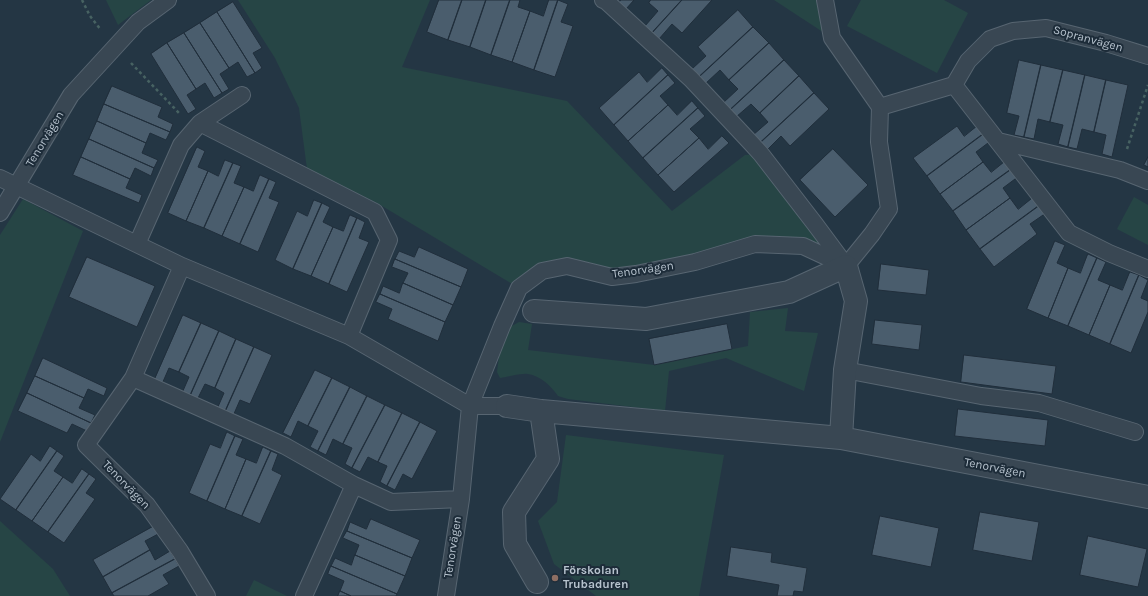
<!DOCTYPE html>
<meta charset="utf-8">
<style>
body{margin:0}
canvas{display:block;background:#243644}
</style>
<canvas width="1148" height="596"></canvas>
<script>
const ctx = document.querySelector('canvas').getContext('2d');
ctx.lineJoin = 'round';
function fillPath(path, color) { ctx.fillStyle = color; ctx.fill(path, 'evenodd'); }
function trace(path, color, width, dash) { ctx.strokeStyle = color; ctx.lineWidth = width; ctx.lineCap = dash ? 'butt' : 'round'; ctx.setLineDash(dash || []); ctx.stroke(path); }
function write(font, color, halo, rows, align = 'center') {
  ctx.font = font + ' Karla,sans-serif'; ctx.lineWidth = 4; ctx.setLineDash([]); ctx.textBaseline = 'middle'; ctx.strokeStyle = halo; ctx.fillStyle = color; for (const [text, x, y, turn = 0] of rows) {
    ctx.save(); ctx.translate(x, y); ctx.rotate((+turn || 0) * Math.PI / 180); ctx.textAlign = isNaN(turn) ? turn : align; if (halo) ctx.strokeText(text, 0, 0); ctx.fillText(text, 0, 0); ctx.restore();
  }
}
fillPath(new Path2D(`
 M106,0H151L118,25Z
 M238,0H430L402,67L567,101L672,211L745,155L761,154L846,266L803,246L755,244L636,274L567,266L519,288L377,203L307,169L299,108L275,58Z
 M774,0H825L832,38Z
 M861,0H944L968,13L937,73L847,26Z
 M1134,197L1148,205V245L1117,229Z
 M23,199L83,231L0,442V235Z
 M788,308L785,331L818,333L804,391L726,358L669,371L665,411L568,399L558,396C551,386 541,376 528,374C522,373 507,377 500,378L497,372L500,349L510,327L519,322L532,324L528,350L654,365L748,346L750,312Z
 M566,435L724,455L699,596H596L554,564L538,521L557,502Z
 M0,521L53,569L70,596H0Z
 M254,580L287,596H246Z`), '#264545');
const building = new Path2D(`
 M439,0H462L448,40L427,32Z
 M462,0H486L470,47L448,40Z
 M486,0H510L491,55L470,47Z
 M510,0H520L518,7L530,11L512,62L491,55Z
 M549,0H558L534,70L512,62L530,11L543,16Z
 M558,0L568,4L561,22L573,26L555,77L534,70Z
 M621,0H634L626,9L619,3Z
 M651,0H682L652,33L645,26L658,11L649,3Z
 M682,0H712L682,33L672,24L659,39L652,33Z
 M233,2L262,48L253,53L262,68L255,73L217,12Z
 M738,10L753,27L699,77L692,69L706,56L698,47Z
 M217,12L255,73L247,77L238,62L229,68L200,23Z
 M200,23L229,68L220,74L229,89L222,93L184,33Z
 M753,27L769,43L729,80L720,70L705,84L699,77Z
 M184,33L222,93L214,98L205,83L196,89L167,43Z
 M167,43L196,89L187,95L196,109L188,114L151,54Z
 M769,43L784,60L730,110L723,103L738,89L729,80Z
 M784,60L799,76L760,113L751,104L736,117L730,110Z
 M1019,60L1041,65L1024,137L1014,135L1019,116L1007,113Z
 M1041,65L1063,70L1050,122L1038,119L1034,139L1024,137Z
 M662,68L668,75L614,125L599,108L639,72L647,82Z
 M1063,70L1085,75L1068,147L1058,144L1063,125L1050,122Z
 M668,75L675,83L660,96L668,105L628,141L614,125Z
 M1085,75L1106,80L1094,132L1082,129L1077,149L1068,147Z
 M799,76L814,93L760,143L753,135L768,122L760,113Z
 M1106,80L1128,85L1112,157L1102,154L1106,135L1094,132Z
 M112,86L162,107L158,117L173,124L170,132L104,104Z
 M814,93L829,109L790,146L781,136L767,150L760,143Z
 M692,101L698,108L643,158L628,141L668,105L677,115Z
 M104,104L170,132L166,140L150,133L146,143L97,121Z
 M698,108L705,116L690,129L699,138L658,175L643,158Z
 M97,121L146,143L142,153L158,160L154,168L89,139Z
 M980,124L986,132L927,176L913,158L957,126L964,136Z
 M986,132L992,140L976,152L983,162L940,194L927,176Z
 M722,136L729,143L674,192L658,175L699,138L708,149Z
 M89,139L154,168L151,176L135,168L130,179L81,157Z
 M197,147L205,151L198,167L208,171L186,221L168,213Z
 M833,149L868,185L835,217L800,180Z
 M81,157L130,179L126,188L142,195L139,203L73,175Z
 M1148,157V167L1144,165Z
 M225,160L233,163L204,228L186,221L208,171L218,176Z
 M1007,160L1013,168L953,211L940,194L983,162L991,172Z
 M233,163L241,166L234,183L244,187L222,236L204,228Z
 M1013,168L1019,176L1003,188L1010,198L966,230L953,211Z
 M260,175L269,179L240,244L222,236L244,187L253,191Z
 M269,179L276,182L269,198L279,202L258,252L240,244Z
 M1034,197L1040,205L980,249L966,230L1010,198L1018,209Z
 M314,200L322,203L293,269L275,260L297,211L307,216Z
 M322,203L330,207L323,222L333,227L311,276L293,269Z
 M1040,205L1046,213L1030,224L1037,234L994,267L980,249Z
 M350,215L357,218L329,284L311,276L333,227L343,231Z
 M357,218L365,222L359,238L369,242L347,292L329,284Z
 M1055,241L1065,245L1057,263L1068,268L1048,318L1027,309Z
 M419,247L468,269L461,287L395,259L399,251L414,257Z
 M1088,254L1097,258L1068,326L1048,318L1068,268L1080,273Z
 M87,257L155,286L137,327L69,297Z
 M1097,258L1106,262L1098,280L1110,285L1089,335L1068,326Z
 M395,259L461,287L453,305L403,283L408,273L392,267Z
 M881,264L929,270L926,295L878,290Z
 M1130,272L1139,275L1110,344L1089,335L1110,285L1122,290Z
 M1139,275L1148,280L1141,298L1148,301V312L1131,353L1110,344Z
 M403,283L453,305L445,322L380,294L383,286L399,293Z
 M380,294L445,322L438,341L388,319L392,309L376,302Z
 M183,315L201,323L179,372L169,368L162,384L154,381Z
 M875,320L922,325L919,350L872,344Z
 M201,323L219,331L190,396L182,393L189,377L179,372Z
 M727,324L732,349L654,365L649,339Z
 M219,331L236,339L215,388L205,384L197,400L190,396Z
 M236,339L254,347L225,412L217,409L224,393L215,388Z
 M254,347L272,355L250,404L240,400L233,416L225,412Z
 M964,355L1056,366L1052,394L961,382Z
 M43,358L107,388L104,396L88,389L84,398L35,376Z
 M315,370L332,378L308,426L298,421L291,437L283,433Z
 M35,376L84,398L79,408L95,415L91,423L27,393Z
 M332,378L350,387L318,451L310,447L318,431L308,426Z
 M350,387L367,396L343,444L333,439L326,455L318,451Z
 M27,393L91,423L87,431L72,424L67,433L18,411Z
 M367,396L385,405L352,468L345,464L352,448L343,444Z
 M385,405L402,413L378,462L368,457L360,472L352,468Z
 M958,409L1048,420L1045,446L955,436Z
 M402,413L420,422L387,486L380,482L387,466L378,462Z
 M420,422L437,431L412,479L403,474L395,490L387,486Z
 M227,432L235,436L207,501L189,493L210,444L220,448Z
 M235,436L243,439L236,455L246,459L225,509L207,501Z
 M50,446L57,451L16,510L0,499L31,454L40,461Z
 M263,447L271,451L242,516L225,509L246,459L256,463Z
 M57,451L64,456L54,471L63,477L32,521L16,510Z
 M271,451L278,454L272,470L282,475L260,524L242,516Z
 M82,469L89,474L48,532L32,521L63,477L72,483Z
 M89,474L96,479L86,493L95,499L64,543L48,532Z
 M980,512L1039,522L1032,561L973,550Z
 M880,516L939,528L931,567L872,555Z
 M371,519L420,540L412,558L347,531L350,522L366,529Z
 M156,525L160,533L145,541L150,550L103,577L93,560Z
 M347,531L412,558L405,576L355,555L359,545L343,538Z
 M1088,536L1147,549L1138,587L1080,575Z
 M731,547L772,553L771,562L807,568L803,592L794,591L793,596H777L779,585L727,576Z
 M150,550L155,560L170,551L175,559L112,593L103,577Z
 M355,555L405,576L397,594L331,566L335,558L351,565Z
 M175,559L179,566L163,575L169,584L148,596H114L112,593Z
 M331,566L397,594L396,596H351L340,591L344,581L328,574Z
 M340,591L351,596H338Z`);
fillPath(building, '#4a5d6d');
trace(building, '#202e3b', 1);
const lane = new Path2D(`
 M603,0L606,1L691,79L751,143L761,154L815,224L844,263
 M825,0L832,38L880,107L879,142L889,209L872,234L846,266
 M1148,56L1106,43L1046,28L1013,31L990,39L968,61L954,85L1069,233L1109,253L1148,269
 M880,107L954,85
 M200,123L242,95
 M998,141L1120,170L1148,181
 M0,178L182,266L349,336L470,406H507
 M0,213L71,95L138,22L168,0
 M137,244L181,145L200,123L375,212L389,240L349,336
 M182,266L133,378L285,446L354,485L391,502L461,499
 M845,370L981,396L1039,403L1135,432
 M133,378L86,445L147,505L180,551L207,596
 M304,596L354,485
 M446,596L461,499L470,406L502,326L519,288L542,271L567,266L612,277L636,274L695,262L755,244L803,246L846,266`);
const street = new Path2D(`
 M534,311L646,319L789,292L846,266L856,301L845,370L841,438
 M507,406L541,411L841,438L1148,497
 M537,582L515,544L514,512L548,459L541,411`);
trace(lane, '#576571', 18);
trace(street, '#576571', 24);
trace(new Path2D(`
 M82,0L90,16L101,30
 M131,63L179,113
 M1127,149L1148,85`), '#476262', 2.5, [3, 3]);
trace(lane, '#394753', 16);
trace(street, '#394753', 22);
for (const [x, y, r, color] of [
 [555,578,4,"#8d6e63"]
]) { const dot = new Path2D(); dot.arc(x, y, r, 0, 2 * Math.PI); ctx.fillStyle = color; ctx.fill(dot); trace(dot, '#1d2c39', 1.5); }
write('12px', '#b6c2cd', '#1d2c39', [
 ["Sopranvägen",1088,39,15],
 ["Tenorvägen",45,139,-59],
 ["Tenorvägen",643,270,-8],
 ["Tenorvägen",995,468,11],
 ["Tenorvägen",126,485,46],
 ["Tenorvägen",453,547,-81]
]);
write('bold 12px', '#b6c2cd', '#1d2c39', [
 ["Förskolan",563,571],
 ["Trubaduren",563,585]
], 'left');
</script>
